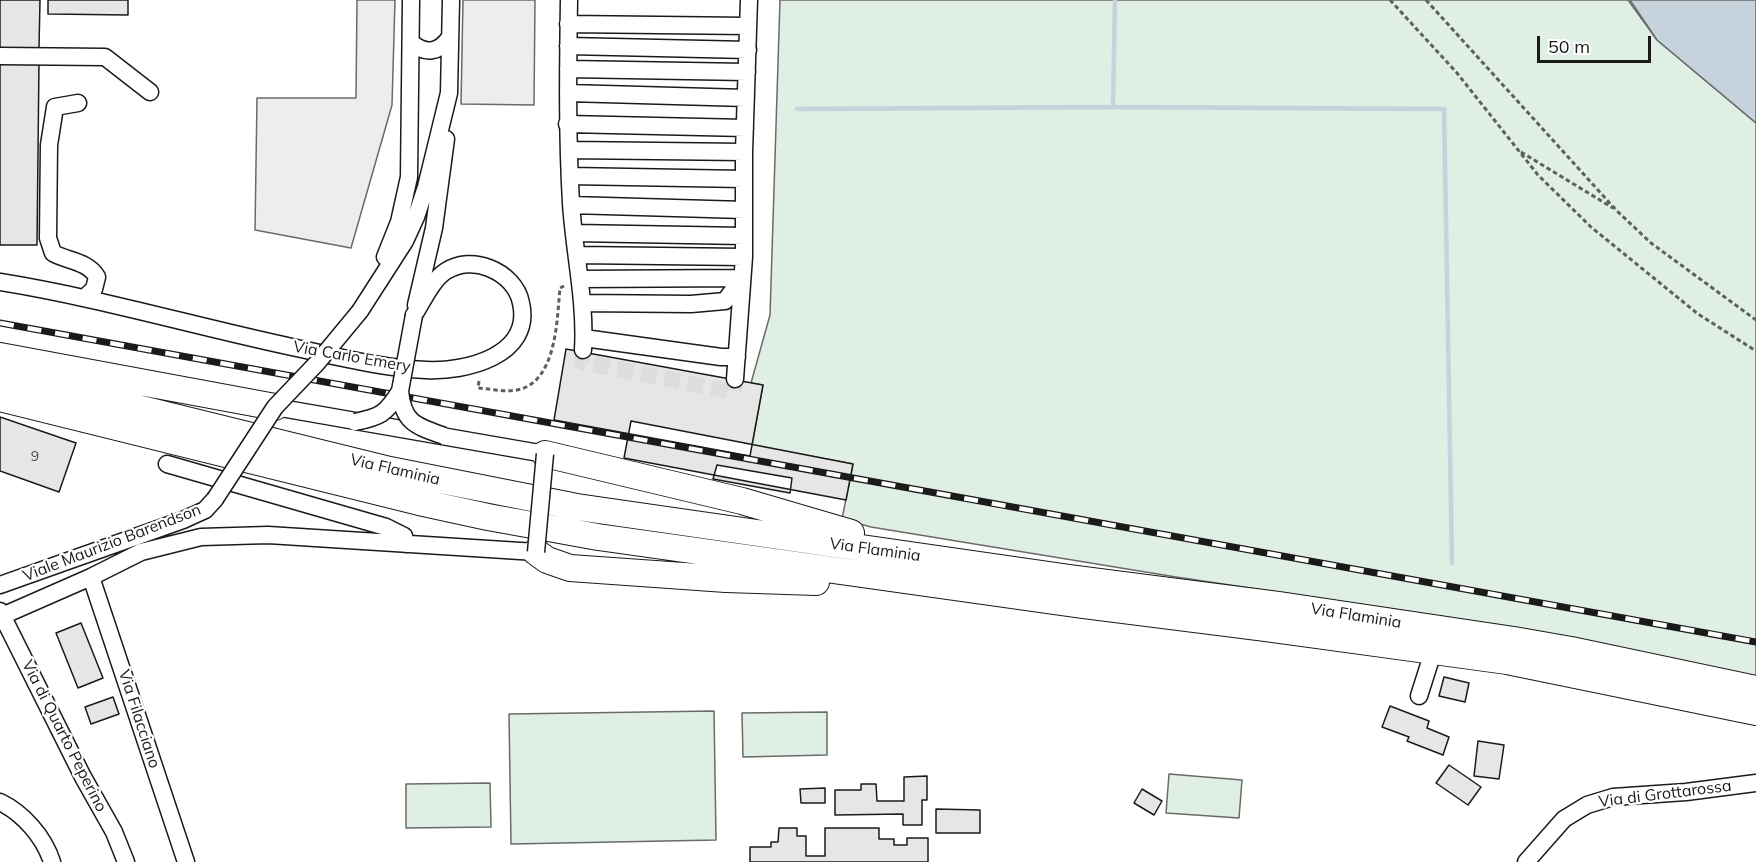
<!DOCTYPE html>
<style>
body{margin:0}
#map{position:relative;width:1756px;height:862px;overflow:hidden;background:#fff;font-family:Mulish,sans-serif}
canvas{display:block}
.scale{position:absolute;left:1537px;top:36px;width:114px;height:27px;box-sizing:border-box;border:3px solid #1a1a1a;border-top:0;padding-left:8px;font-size:18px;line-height:21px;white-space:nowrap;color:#1a1a1a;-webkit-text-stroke:4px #fff;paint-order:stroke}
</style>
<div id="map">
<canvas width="1756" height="862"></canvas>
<div class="scale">50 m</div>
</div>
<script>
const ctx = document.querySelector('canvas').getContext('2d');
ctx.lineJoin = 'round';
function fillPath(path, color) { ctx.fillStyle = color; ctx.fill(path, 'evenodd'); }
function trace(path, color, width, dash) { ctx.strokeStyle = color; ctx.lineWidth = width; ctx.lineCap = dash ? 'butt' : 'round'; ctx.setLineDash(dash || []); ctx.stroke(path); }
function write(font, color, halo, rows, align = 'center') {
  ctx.font = font + ' Mulish,sans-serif'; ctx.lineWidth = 4.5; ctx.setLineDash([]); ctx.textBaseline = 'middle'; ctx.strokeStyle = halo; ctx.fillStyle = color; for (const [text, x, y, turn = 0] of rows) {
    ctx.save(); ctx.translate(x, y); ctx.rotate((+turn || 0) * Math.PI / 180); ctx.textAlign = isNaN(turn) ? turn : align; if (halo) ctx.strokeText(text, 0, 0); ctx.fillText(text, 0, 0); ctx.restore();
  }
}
const green = new Path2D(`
 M780,0H1628L1657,40L1756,123V680L1513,627L1176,577L871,527L842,519L853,464L752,445L763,385L751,383L770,315Z
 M714,711L716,840L511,844L509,714Z
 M827,712V755L743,757L742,713Z
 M1169,774L1242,780L1239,818L1166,813Z
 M490,783L491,827L406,828V784Z`);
fillPath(green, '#e0efe3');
trace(green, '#6a6a6a', 1.5);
const parking = new Path2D(`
 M357,0H395L392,105L351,248L255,230L257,98H356Z
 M463,0H535L534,105L461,104Z`);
fillPath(parking, '#ededed');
trace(parking, '#6a6a6a', 1.5);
const water = new Path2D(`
 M1630,0H1756V123L1657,40Z`);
fillPath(water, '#c6d2dc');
trace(water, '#6a6a6a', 1.5);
trace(new Path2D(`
 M1113,107L1444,109L1452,563
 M797,109L1113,107L1115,0`), '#c6d2dc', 4.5);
const building = new Path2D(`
 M0,0H40L39,48H0Z
 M48,0H128V15L48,14Z
 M0,62H39L37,245H0Z
 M566,349L763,385L750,456L554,420Z
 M0,417L76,443L59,492L0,471Z
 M631,421L853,464L846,500L624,458Z
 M717,465L792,478L790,493L713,479Z
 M81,623L103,678L78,688L56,633Z
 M1444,677L1469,683L1465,702L1439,696Z
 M113,697L119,714L91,724L85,707Z
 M1390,706L1429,721L1427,728L1449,737L1443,755L1407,741L1409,737L1382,727Z
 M1478,741L1504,745L1499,779L1474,776Z
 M1449,765L1481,787L1468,805L1436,783Z
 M927,776V800H922V825H903V814L835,815V790H861V784H876L877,801H904V777Z
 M825,788V803H801L800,789Z
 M1142,789L1162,801L1154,815L1134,803Z
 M936,809L980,810V833H936Z
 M779,828H797V836H806V856H825V828H879V839H894V845H907V838H928V862H750V847H771V842H778Z`);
fillPath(building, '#e6e6e6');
trace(building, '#1a1a1a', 1.5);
trace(new Path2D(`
 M583,350L582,362L734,392L735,379`), '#ddd', 16, [16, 8]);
const minor = new Path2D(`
 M569,0C568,68 567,135 571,203C574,252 586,301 583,350
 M568,24L748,26
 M411,42C425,55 439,53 450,37
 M568,46L748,50
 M0,56L105,57L150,92
 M568,69L747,72
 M568,93L746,98
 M78,103L55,107L49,145L48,238L53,253C67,261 88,261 97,277L94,289L84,298
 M567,124L745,128
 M569,150L744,152
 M570,176L744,179
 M571,205L744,210
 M574,233L744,236
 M577,255L744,257
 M385,257L399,222L409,177L411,0
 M580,279L742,278
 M0,282C99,298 194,326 292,347C335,356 381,368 426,370C465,372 533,356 521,303C518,287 505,274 489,268C475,262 459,263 446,271C432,280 423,301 414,315
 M582,303L691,304L725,301L742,278
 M416,305L434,228L446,139
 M360,311L405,241L416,217L426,187L449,93L451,0
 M584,338L721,357H737
 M735,379L744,257V152L749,0
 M275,407L545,454
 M167,464L386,527L404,536L406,544
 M91,577L186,862
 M0,585L183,520L205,510L215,499
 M0,611L83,777L114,832L126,862
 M2,616L91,577L141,552L201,537L268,535L536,552
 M1419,696L1433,652
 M0,802C23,813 44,837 52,862
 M1526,862L1564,819L1587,805L1613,797L1686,792L1756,783`);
const highway = new Path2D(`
 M0,356L275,407
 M0,374L390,470L577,507L1070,578L1278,605L1514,640L1571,650L1756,689
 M0,398L419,502L488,517L598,537L1082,605L1266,628L1507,661L1756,712
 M545,454L742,501L851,533
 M536,552L547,560L570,568L726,579L816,582`);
trace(minor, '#1a1a1a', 19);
trace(highway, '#1a1a1a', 28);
trace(new Path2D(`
 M1390,0L1457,73L1538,175L1591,227L1698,314L1756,351
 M1426,0L1617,211L1651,243L1756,320
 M1521,152L1613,208
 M479,381L478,388C492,389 508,393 521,389C557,378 557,318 560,288L564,286`), '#5f5f5f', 3, [4.5, 3]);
trace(minor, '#fff', 16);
trace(highway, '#fff', 26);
const rail = new Path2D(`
 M0,323L1756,642`);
trace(rail, '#1a1a1a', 7);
trace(rail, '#fff', 4.5, [14]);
const minorBridge = new Path2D(`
 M414,315L400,391C403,423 416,426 444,436
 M355,422C380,417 386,414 400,391
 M215,499L275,407L317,363L360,311
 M536,552L545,454`);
trace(minorBridge, '#1a1a1a', 19, []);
trace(minorBridge, '#fff', 16);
write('14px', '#4d4d4d', null, [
 ["9",35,457]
]);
write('16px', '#1a1a1a', '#fff', [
 ["Via Carlo Emery",352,357,10],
 ["Via Flaminia",395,470,13],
 ["Viale Maurizio Barendson",112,543,-21],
 ["Via Flaminia",875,550,8],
 ["Via Flaminia",1356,616,9],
 ["Via Filacciano",139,719,72],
 ["Via di Quarto Peperino",64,736,63],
 ["Via di Grottarossa",1665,794,-7]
]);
</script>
